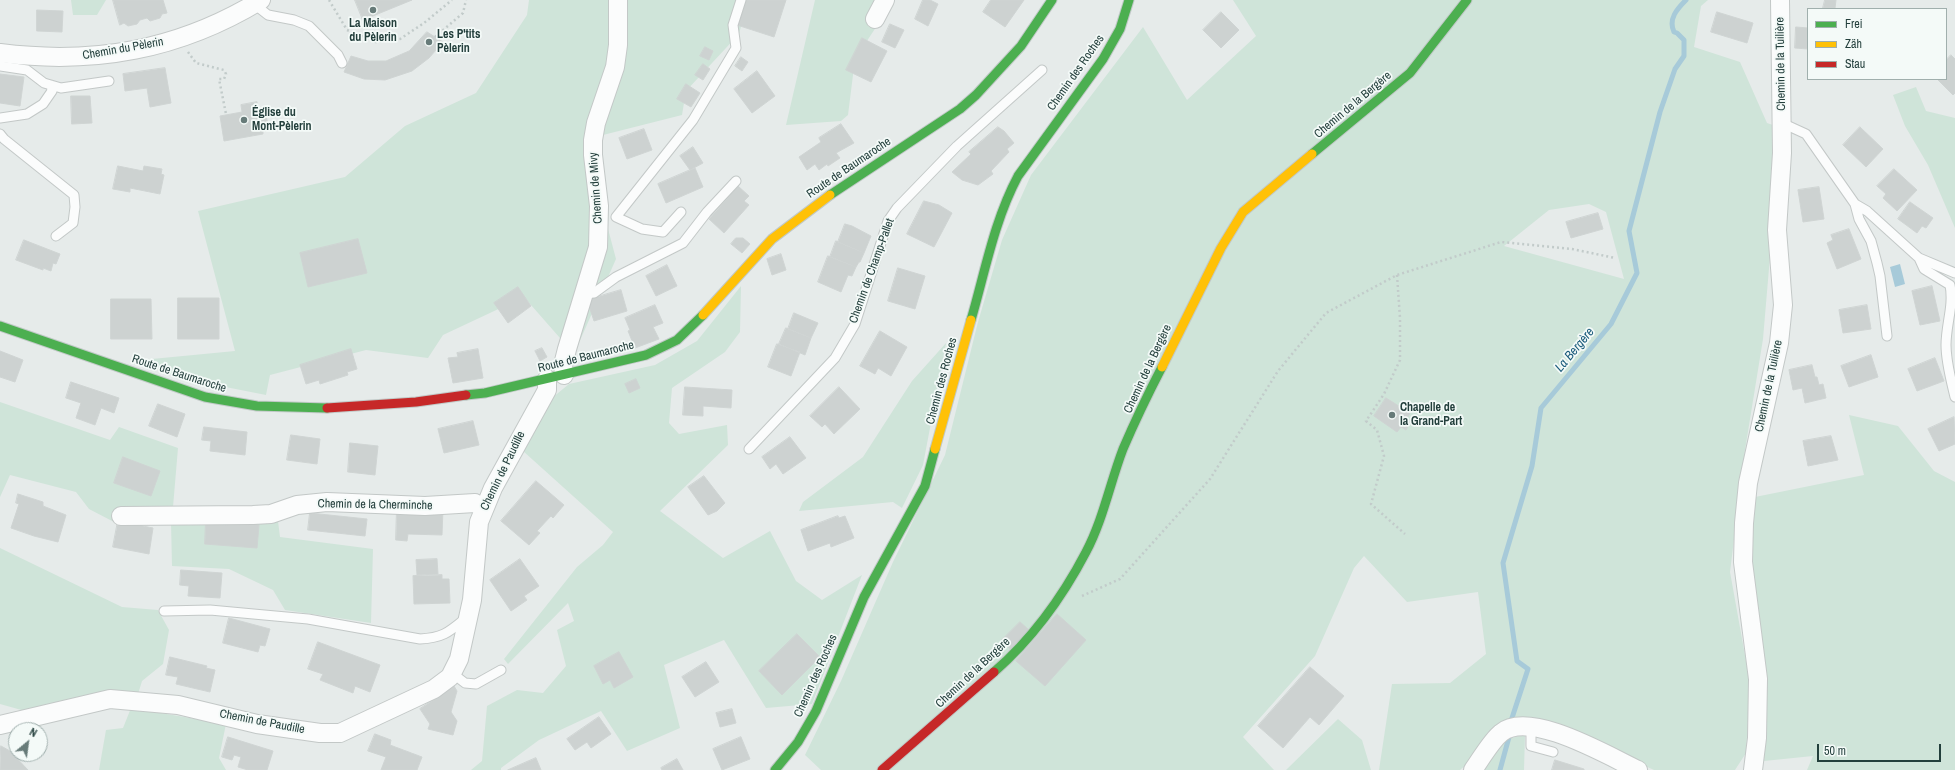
<!DOCTYPE html>
<meta charset="utf-8">
<style>
body{margin:0}
#map{position:relative;width:1955px;height:770px;overflow:hidden;background:#e6ebea;font-family:"Archivo Narrow",sans-serif}
canvas{display:block}
.legend{position:absolute;left:1807px;top:8px;width:140px;height:72px;box-sizing:border-box;background:#f4faf8;border:1px solid #a0afad;margin:0;padding:5px 7px;list-style:none;font-size:12px;color:#233f3c}
.legend li{display:flex;align-items:center;gap:8px;height:20px}
.legend b{width:20px;border:1px solid #a0afad}
.north{position:absolute;left:8px;top:722px;width:40px;height:40px;box-sizing:border-box;background:#f4faf8;border:1px solid #a0afad;border-radius:50%;rotate:29deg;font-size:11px;font-weight:700;line-height:16px;text-align:center;color:#233f3c}
.north::after{content:'';display:block;margin:auto;width:14px;height:18px;background:#677b79;clip-path:polygon(50% 0,100% 100%,50% 72%,0 100%)}
.scale{position:absolute;left:1817px;top:744px;width:124px;height:18px;box-sizing:border-box;border:2px solid #233f3c;border-top:0;padding-left:5px;font-size:12px;line-height:14px;white-space:nowrap;color:#233f3c;-webkit-text-stroke:3px #f4faf8;paint-order:stroke}
</style>
<div id="map">
<canvas width="1955" height="770"></canvas>
<ul class="legend">
<li><b style="height:5px;background:#4caf50"></b>Frei</li>
<li><b style="height:5px;background:#ffc107"></b>Zäh</li>
<li><b style="height:5px;background:#c62828"></b>Stau</li>
</ul>
<div class="north">N</div>
<div class="scale">50 m</div>
</div>
<script>
const ctx = document.querySelector('canvas').getContext('2d');
ctx.lineJoin = 'round';
function fillPath(path, color) { ctx.fillStyle = color; ctx.fill(path, 'evenodd'); }
function trace(path, color, width, dash) { ctx.strokeStyle = color; ctx.lineWidth = width; ctx.lineCap = dash ? 'butt' : 'round'; ctx.setLineDash(dash || []); ctx.stroke(path); }
function write(font, color, halo, rows, align = 'center') {
  ctx.font = font + ' "Archivo Narrow",sans-serif'; ctx.lineWidth = 3.5; ctx.setLineDash([]); ctx.textBaseline = 'middle'; ctx.strokeStyle = halo; ctx.fillStyle = color; for (const [text, x, y, turn = 0] of rows) {
    ctx.save(); ctx.translate(x, y); ctx.rotate((+turn || 0) * Math.PI / 180); ctx.textAlign = isNaN(turn) ? turn : align; if (halo) ctx.strokeText(text, 0, 0); ctx.fillText(text, 0, 0); ctx.restore();
  }
}
fillPath(new Path2D(`
 M71,0H106L97,15H73Z
 M529,0H748L739,34L686,91L682,115L603,135L598,191L616,259L574,354L524,297L443,335L428,358L366,350L270,375L266,395L185,379L131,361L235,351L198,211L345,177L405,126L476,93L527,15Z
 M815,0H894L855,59L848,115L841,121L786,125Z
 M1233,0H1708L1701,6L1694,47L1740,62L1767,123L1773,125L1772,233L1763,339L1745,450L1730,572L1750,683L1746,753L1735,770H1654L1599,745L1516,721L1460,770H1379L1392,684L1450,683L1486,654L1478,592L1407,602L1364,556L1354,568L1315,656L1243,737L1274,770H821L805,755L841,681L893,562L945,455L978,322L1002,240L1031,175L1143,27L1187,100L1256,36ZM1589,204L1606,212L1624,279L1504,246L1549,210Z
 M1916,87L1926,111L1955,118V228L1928,165L1905,126L1893,95Z
 M741,286L740,332L725,352L672,388L669,423L679,434L727,425L728,445L660,511L723,558L770,531L796,581L822,600L862,575L812,704L766,708L724,640L664,665L680,728L627,751L601,711L539,740L501,768V770H471L482,761L487,706L517,690L543,693L566,666L557,630L574,621L568,603L508,664L504,659L577,567L603,545L613,532L523,451L546,403L569,384L655,365L697,341Z
 M946,343L923,465L902,508L893,502L799,511L803,502L863,457L912,381Z
 M0,402L110,440L119,427L178,448L173,507H263L276,505L280,537L373,549L371,623L285,610L273,590L229,569L172,566L171,522H114L89,509L76,492L10,475L0,497Z
 M1849,415L1898,426L1934,471L1955,482V770H1807L1813,756L1764,761L1767,693L1749,539L1755,497L1864,475Z
 M0,548L122,607L158,610L169,630L163,664L142,681L138,694L25,711L0,704Z
 M131,708L226,724L219,758L226,770H99L106,730L123,728Z
 M1338,719L1362,740L1371,770H1286Z
 M1525,735L1524,770H1482L1505,739Z`), '#cfe4d9');
fillPath(new Path2D(`
 M1900,264L1905,284L1895,287L1890,267Z`), '#a7cad9');
trace(new Path2D(`
 M1511,721L1528,669L1517,661L1503,563L1532,466L1541,408L1611,324L1637,273L1629,231L1660,112L1675,69L1684,56V40L1677,33L1674,32C1668,19 1677,9 1686,0
 M1500,770L1509,737`), '#a7cad9', 5);
const building = new Path2D(`
 M113,0H163L167,13L162,14L160,18L150,21L147,18L140,20L137,24L128,26L124,23L120,25Z
 M355,0H412L363,20Z
 M745,0H786L774,37L737,25Z
 M923,0H930L938,4L928,26L915,19Z
 M991,0H1024L1005,27L983,12Z
 M1825,0H1836L1835,8H1823Z
 M37,10L63,11L62,32L37,31Z
 M1221,12L1239,30L1221,48L1203,30Z
 M1717,12L1753,23L1747,43L1711,32Z
 M890,24L904,30L895,48L882,42Z
 M1796,27L1808,28V49L1795,48Z
 M427,32L443,42L429,58L412,71L385,80L364,79L344,72L351,56L368,61H386L409,51Z
 M862,38L887,51L871,82L846,70Z
 M705,47L713,51L709,60L700,56Z
 M1951,55L1955,59V93L1953,95L1937,79H1946V60Z
 M741,57L748,62L742,71L735,66Z
 M703,64L710,69L703,80L695,75Z
 M165,68L171,103L150,107L147,88L125,91L123,74Z
 M757,71L775,96L752,113L734,89Z
 M0,74L24,77L20,106L0,103Z
 M686,84L700,93L691,107L677,99Z
 M71,96H90L92,123L72,124Z
 M257,102L259,111L266,115L268,125L263,132V134L224,141L220,116L242,112L241,105Z
 M841,124L854,143L836,153L840,158L828,166L827,164L819,170L815,164L807,170L799,157L821,142L819,138Z
 M998,127L1004,131L1014,143L1007,149L1009,152L991,171L993,174L978,185L962,180L952,172L971,154L969,152Z
 M1860,127L1883,149L1866,167L1843,145Z
 M644,129L652,150L627,159L619,138Z
 M693,147L703,163L690,170L680,156Z
 M118,166L143,171L144,166L162,169L161,174L164,175L160,194L130,188V192L113,189Z
 M695,168L703,187L666,203L658,184Z
 M1894,169L1917,190L1897,211L1883,198L1886,194L1877,186Z
 M738,186L749,196L744,201L749,205L724,233L709,219Z
 M1819,187L1824,219L1803,222L1798,190Z
 M924,201L939,205L952,213L934,247L907,234Z
 M1910,202L1933,218L1926,228L1922,226L1917,233L1898,219Z
 M1598,213L1603,229L1571,238L1566,222Z
 M845,224L852,226L871,236L864,253L838,242Z
 M1849,229L1861,259L1837,269L1827,243L1833,240L1831,235Z
 M736,238H743L750,244L742,253L731,244Z
 M358,239L367,273L308,287L300,253Z
 M24,240L60,254L56,264L53,263L51,271L43,268V270L16,260Z
 M836,241L864,253L860,262H859L856,267L830,257Z
 M781,254L786,270L772,275L767,259Z
 M828,256L856,267L852,276L848,275L841,292L818,282Z
 M667,265L677,286L656,296L646,276Z
 M898,268L925,276L915,309L888,301Z
 M1932,286L1940,321L1920,325L1912,291Z
 M518,287L531,306L508,323L494,303Z
 M621,290L627,311L594,321L587,300Z
 M178,298H219V339H178Z
 M111,299H151L152,339H111Z
 M655,305L663,323L653,327L659,339L635,348L628,331L630,330L625,318Z
 M1867,305L1871,329L1843,333L1839,310Z
 M794,313L818,323L811,338L788,329Z
 M786,328L811,338L805,355L779,344Z
 M880,331L907,347L891,376L878,368L875,374L860,366Z
 M777,344L800,352L791,376L768,367Z
 M542,348L547,357L540,361L535,351Z
 M351,349L357,369L347,372L348,375L320,384L319,380L306,384L300,365Z
 M478,349L483,378L453,383L448,358L458,357L457,353Z
 M0,351L23,360L15,382L0,377Z
 M1871,355L1878,377L1849,387L1841,366Z
 M1935,358L1944,381L1917,391L1908,369Z
 M1812,365L1815,377H1817L1819,385L1823,384L1826,398L1805,403L1802,388L1793,390L1789,370Z
 M636,379L640,388L629,393L625,384Z
 M71,382L119,398L114,413L101,408L95,425L76,418L81,403L66,398Z
 M685,387L732,390L731,408L703,406V416L683,415Z
 M839,387L860,409L834,434L825,424L822,427L810,416Z
 M1386,398L1410,413L1407,418L1411,421L1406,430L1401,427L1397,432L1374,416Z
 M158,404L185,414L177,437L149,426Z
 M1954,417L1955,444L1939,451L1928,429Z
 M473,421L479,445L444,453L438,429Z
 M204,427L247,432L245,455L210,451L211,441L202,440Z
 M291,435L320,439L317,464L287,460Z
 M1831,436L1838,460L1808,466L1803,441Z
 M790,437L806,458L783,474L776,464L770,469L762,457Z
 M350,443L378,446L375,475L348,472Z
 M123,457L160,471L151,496L114,483Z
 M704,476L725,503L717,511L708,515L688,487Z
 M536,481L564,505L553,518L551,516L537,531L540,533L529,545L501,521Z
 M18,494L43,502V506L66,515L58,542L34,536L11,528L19,504L16,503Z
 M397,508L443,509L442,535L408,534L407,541L396,540Z
 M310,513L367,519L365,536L308,530Z
 M838,516L839,518L845,516L854,538L831,547L830,543L808,551L801,530Z
 M118,521L153,528L149,554L113,547Z
 M206,521L259,525L257,548L205,544Z
 M437,559L438,574L417,575L416,560Z
 M520,559L539,586L524,596L527,600L511,611L490,580Z
 M181,570L222,573L220,598L188,596L189,586L180,585Z
 M442,575V579H449L450,603L414,604L413,576Z
 M1057,614L1086,640L1045,686L1016,661Z
 M229,618L270,629L265,646L260,645L258,652L223,643Z
 M1020,622L1029,630L1010,649L1002,640Z
 M797,634L820,657L782,695L759,671Z
 M318,642L380,665L370,692L355,686L353,693L320,680L323,674L308,669Z
 M619,652L633,677L614,688L610,680L603,684L594,666Z
 M170,657L207,666L206,668L215,670L210,692L176,684L178,677L166,675Z
 M706,662L719,682L695,697L682,677Z
 M1310,667L1344,696L1319,725L1310,717L1283,748L1258,726Z
 M454,686L457,691L451,712L457,721L453,735L428,729L430,724L420,709Z
 M732,709L736,723L720,727L716,713Z
 M599,717L611,734L591,748L587,742L575,750L567,739Z
 M375,734L391,740L390,745L422,757L417,770H381L386,757L368,751Z
 M228,737L273,751L267,770H248L238,767L241,757L234,755L232,760L222,757Z
 M741,737L750,759L722,770L713,749Z
 M1,746L10,751L28,770H0Z
 M536,758L541,770H508Z
 M677,759L683,770H662L661,768Z
 M1555,760L1584,769V770H1552Z`);
fillPath(building, '#cdd2d1');
trace(building, '#cfd4d3', 1);
const lane = new Path2D(`
 M254,4L268,15L294,20L309,26L338,55L342,63
 M0,66L27,70L44,83L61,88L109,81
 M0,118L27,114L43,104L52,91L51,85
 M1782,123L1806,134L1855,204L1859,219L1871,241L1877,263L1880,276L1887,336
 M0,134L4,139L74,195L75,207L73,223L56,236
 M1855,204L1867,211L1919,258L1955,273
 M681,212L663,232L642,229L616,217L693,120L736,48L733,25L741,0
 M1919,258L1924,269L1950,285C1954,306 1946,324 1946,345C1946,362 1951,380 1955,397
 M584,294L594,293L616,277L683,243L707,212L736,181
 M749,449L835,358L855,324L888,221L897,208L957,146L1042,70
 M164,611L210,610L308,619L420,639C443,638 449,632 466,618
 M452,673L465,683L476,684L501,670
 M1531,726V746L1553,752`);
const street = new Path2D(`
 M875,19L885,0
 M0,53C94,65 179,50 261,0
 M564,375L563,365L567,349L598,247L599,206L593,155V140L596,123L615,67L618,45V0
 M121,516L253,515L271,514L297,505L327,502L425,506L475,503L484,508
 M0,725L110,699L178,705L257,724L320,733H340L434,689L450,677L459,659L472,600L479,522L493,488L547,390V379
 M1473,770C1481,759 1491,741 1501,733C1529,709 1608,756 1638,770
 M1753,770L1757,738L1758,679L1743,562L1744,523L1748,483L1779,343L1783,305L1777,230L1782,153L1780,0`);
const fast = new Path2D(`
 M1312,154L1410,73L1467,0
 M830,195L960,109L976,95L1021,46L1052,0
 M971,320C985,272 994,221 1018,176L1103,59L1120,29L1129,0
 M0,326L205,397L257,406L327,408
 M466,395L485,393L646,355L677,340L703,315
 M994,672C1032,639 1063,596 1086,552C1103,520 1110,483 1123,449C1135,421 1148,394 1162,367
 M775,770L798,742L816,711L864,597L925,486L935,449`);
const slow = new Path2D(`
 M703,315L772,239L830,195
 M1162,367L1221,248L1243,212L1312,154
 M935,449L971,320`);
const jam = new Path2D(`
 M327,408L416,402L466,395
 M882,770L994,672`);
trace(lane, '#c3c8c7', 11);
trace(street, '#c3c8c7', 20);
trace(fast, '#c1c9c7', 11);
trace(slow, '#c1c9c7', 11);
trace(jam, '#c1c9c7', 11);
trace(new Path2D(`
 M329,0L347,30L376,42L400,39L424,23L452,0
 M435,37L463,13L466,0
 M188,52L196,63L224,70L226,74L224,79H219L226,114
 M1397,275L1400,318V360L1384,394L1366,421L1377,430L1384,456L1371,504L1405,534
 M1082,596L1120,579L1210,479L1278,371L1326,313L1397,275L1501,242L1572,249L1615,258`), '#c2cbca', 2.5, [2, 3]);
trace(lane, '#fbfcfc', 9);
trace(street, '#fbfcfc', 18);
trace(fast, '#4caf50', 9);
trace(slow, '#ffc107', 9);
trace(jam, '#c62828', 9);
for (const [x, y, r, color] of [
 [373,10,4,"#677b79"],
 [429,42,4,"#677b79"],
 [244,120,4,"#677b79"],
 [1392,415,4,"#677b79"]
]) { const dot = new Path2D(); dot.arc(x, y, r, 0, 2 * Math.PI); ctx.fillStyle = color; ctx.fill(dot); trace(dot, '#f4faf8', 1.5); }
write('bold 12px', '#233f3c', '#f4faf8', [
 ["La Maison",373,24,"center"],
 ["du Pèlerin",373,38,"center"],
 ["Les P'tits",437,35],
 ["Pèlerin",437,49],
 ["Église du",252,113],
 ["Mont-Pèlerin",252,127],
 ["Chapelle de",1400,408],
 ["la Grand-Part",1400,422]
], 'left');
write('12px', '#233f3c', '#f4faf8', [
 ["Chemin du Pèlerin",123,49,-10],
 ["Chemin de la Tuilière",1781,64,-91],
 ["Chemin des Roches",1076,73,-55],
 ["Chemin de la Bergère",1353,105,-40],
 ["Route de Baumaroche",849,168,-34],
 ["Chemin de Mivy",596,188,-94],
 ["Chemin de Champ-Pallet",872,271,-70],
 ["Route de Baumaroche",586,357,-14],
 ["Chemin de la Bergère",1148,369,-65],
 ["Route de Baumaroche",179,374,18],
 ["Chemin des Roches",942,381,-75],
 ["Chemin de la Tuilière",1769,386,-78],
 ["Chemin de Paudille",503,471,-64],
 ["Chemin de la Cherminche",375,505,1],
 ["Chemin de la Bergère",973,673,-43],
 ["Chemin des Roches",816,676,-66],
 ["Chemin de Paudille",262,722,11]
]);
write('italic 13px', '#1c5c7c', '#f4faf8', [
 ["La Bergère",1575,350,-50]
]);
</script>
